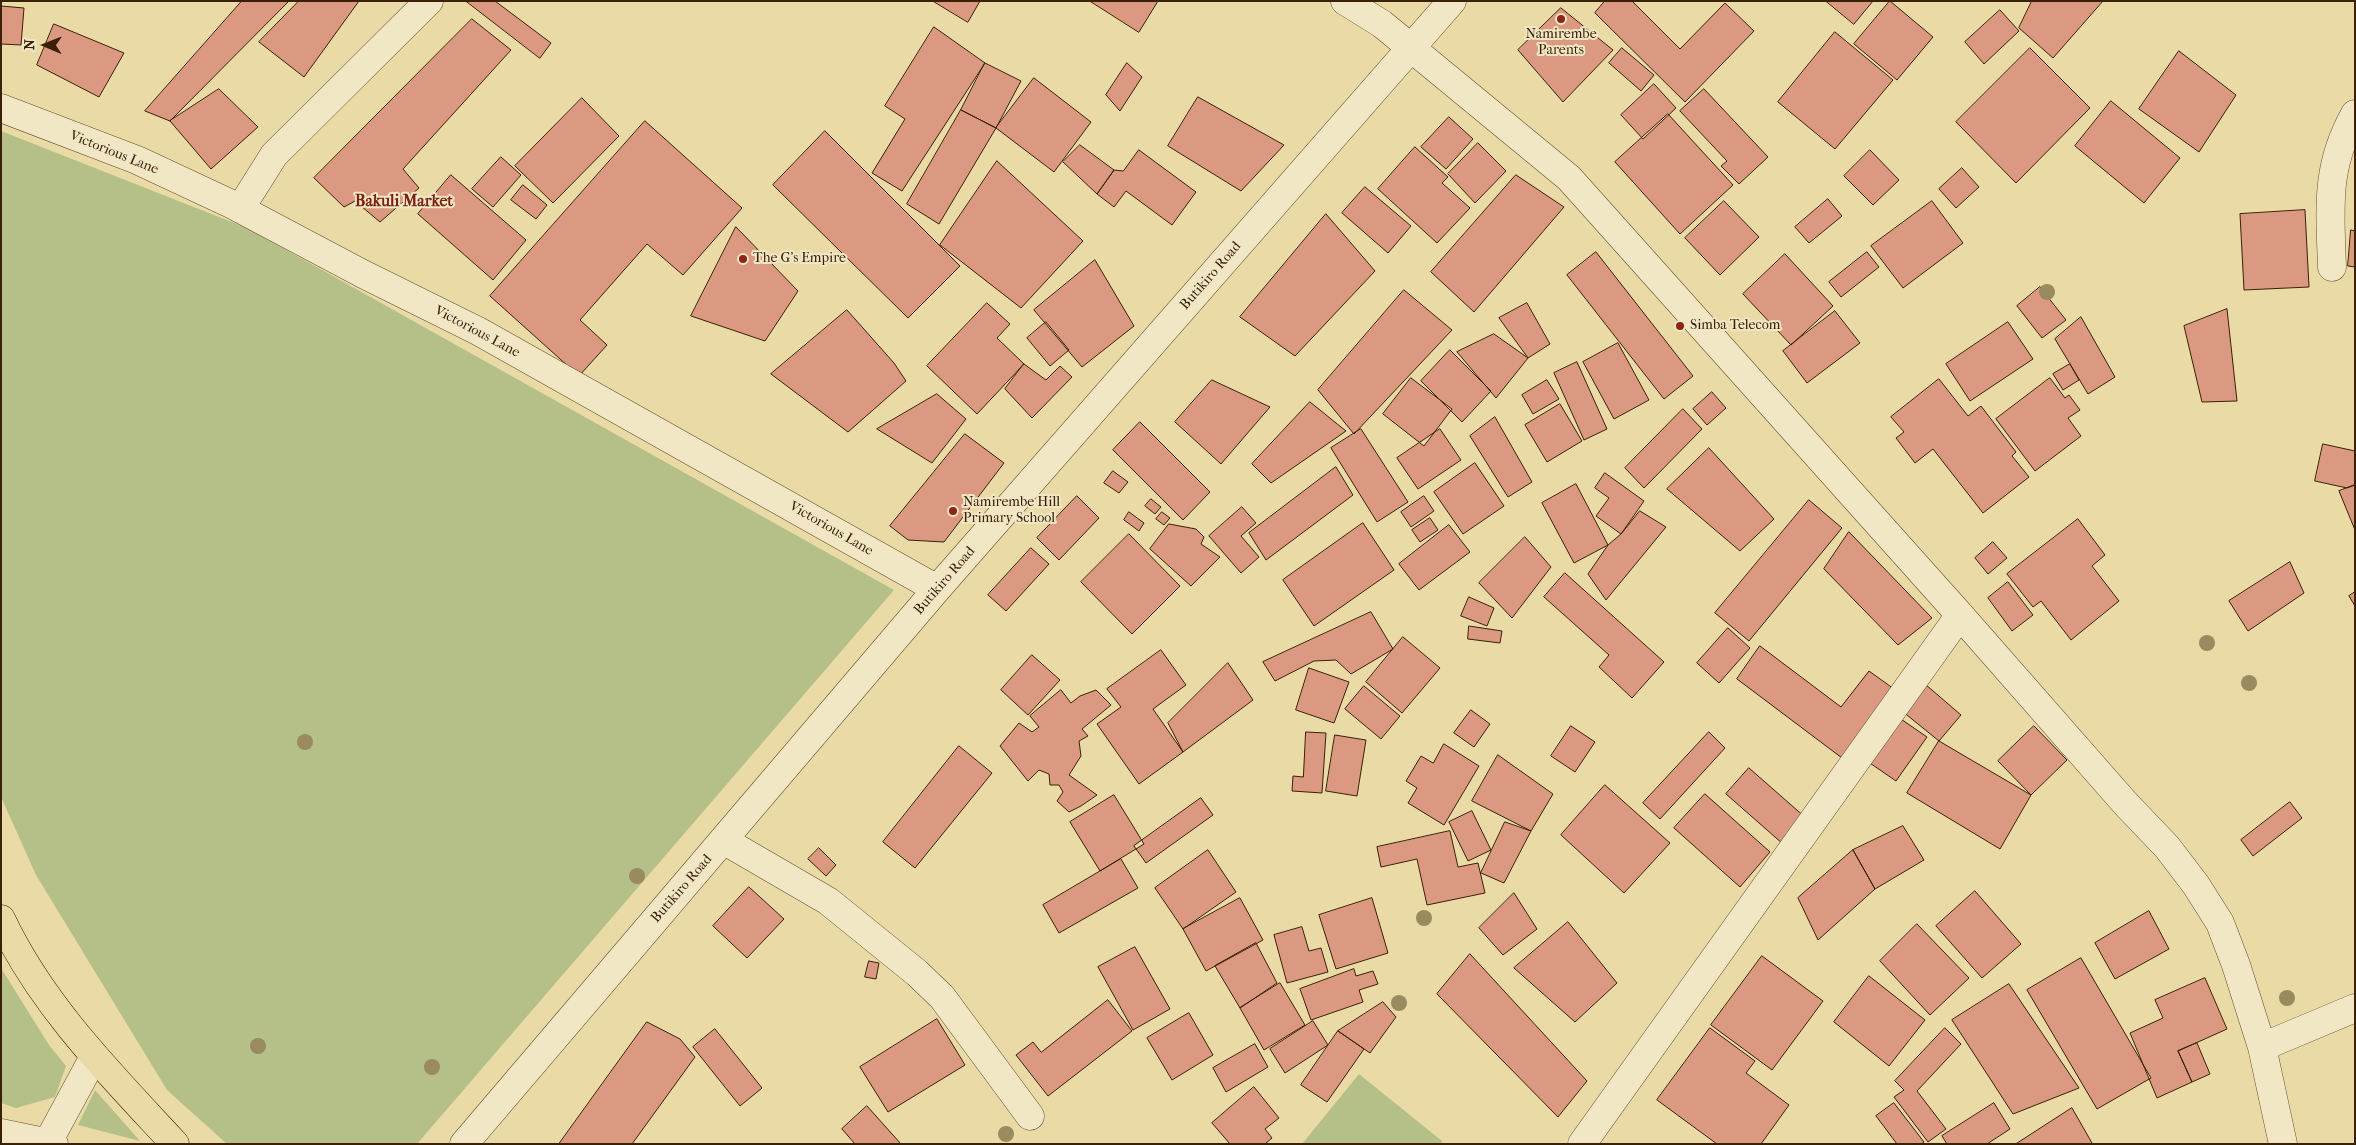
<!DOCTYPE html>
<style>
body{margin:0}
#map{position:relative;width:2356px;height:1145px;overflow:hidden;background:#eadaa6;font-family:"IM FELL French Canon",serif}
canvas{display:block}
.frame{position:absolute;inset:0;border:2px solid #3a2005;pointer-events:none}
.north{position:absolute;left:20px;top:20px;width:50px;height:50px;-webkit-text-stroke:4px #f1e7c5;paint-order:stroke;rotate:271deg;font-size:14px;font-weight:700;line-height:20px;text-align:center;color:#3a2005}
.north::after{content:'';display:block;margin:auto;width:18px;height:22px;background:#3a2005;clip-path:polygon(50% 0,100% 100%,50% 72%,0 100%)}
</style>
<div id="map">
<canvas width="2356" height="1145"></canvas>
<div class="frame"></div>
<div class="north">N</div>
</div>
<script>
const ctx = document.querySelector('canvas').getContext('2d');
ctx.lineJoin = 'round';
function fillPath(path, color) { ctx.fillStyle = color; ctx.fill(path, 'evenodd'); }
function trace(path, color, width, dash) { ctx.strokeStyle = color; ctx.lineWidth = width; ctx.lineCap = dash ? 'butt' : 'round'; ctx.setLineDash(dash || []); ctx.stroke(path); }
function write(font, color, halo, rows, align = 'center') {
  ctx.font = font + ' "IM FELL French Canon",serif'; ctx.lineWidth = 4; ctx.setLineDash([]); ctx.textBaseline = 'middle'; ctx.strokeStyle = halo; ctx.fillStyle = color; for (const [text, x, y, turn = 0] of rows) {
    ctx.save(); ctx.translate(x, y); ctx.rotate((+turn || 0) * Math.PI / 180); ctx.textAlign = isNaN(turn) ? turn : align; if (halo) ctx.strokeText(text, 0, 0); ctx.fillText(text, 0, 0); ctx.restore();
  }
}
fillPath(new Path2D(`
 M1,131L247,228L894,590L417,1144H227L167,1090L36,875L1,797Z
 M1,968L49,1045L66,1066L55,1097L16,1108L1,1103Z
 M1359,1074L1442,1141L1441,1144H1302Z
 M95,1090L140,1141L78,1125Z`), '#b5c088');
const building = new Path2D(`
 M242,1H289L170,121L145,111Z
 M299,1H359L304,77L259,42Z
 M466,1H495L551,43L540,58Z
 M933,1H980L968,22Z
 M1090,1H1158L1139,32Z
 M1605,1H1632L1680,49L1725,3L1754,31L1685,102L1595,13Z
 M1826,1H1873L1854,24Z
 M1890,1L1933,37L1897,80L1854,44Z
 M2032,1H2103L2053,58L2019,28Z
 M1,6L24,8L21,45L1,44Z
 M1561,8L1613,50L1563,102L1518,50Z
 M2000,10L2019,31L1984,64L1965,42Z
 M472,19L511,50L403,169L419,188L380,222L355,201L344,207L314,178Z
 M54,24L124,53L99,97L37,65Z
 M934,27L985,63L902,191L872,173L905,119L885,106Z
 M1835,32L1893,80L1835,149L1778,102Z
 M1622,48L1654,75L1641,91L1609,63Z
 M2030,48L2090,108L2016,183L1956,122Z
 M2179,51L2236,95L2199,152L2139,109Z
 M985,63L1021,81L996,128L961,110Z
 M1127,63L1142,77L1120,111L1106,95Z
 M1034,78L1091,122L1054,172L996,128Z
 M1654,84L1676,108L1643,139L1621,115Z
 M219,89L258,127L211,169L170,121Z
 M1704,89L1768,157L1739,184L1721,166L1727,161L1680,111Z
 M1198,97L1284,145L1241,191L1168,146Z
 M582,98L619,136L553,203L515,166Z
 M2111,101L2180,158L2144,203L2075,146Z
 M961,110L996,128L939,224L907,204Z
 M1668,114L1733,185L1680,234L1615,162Z
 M1449,117L1473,139L1446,169L1421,147Z
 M645,121L742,208L683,275L647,244L580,320L607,345L579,376L490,296Z
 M825,131L960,266L908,318L773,185Z
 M1478,143L1506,171L1475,203L1448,174Z
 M1080,145L1114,170L1097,194L1063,162Z
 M1415,147L1448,177L1442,183L1470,208L1437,243L1378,189Z
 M1139,150L1196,192L1172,225L1126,191L1114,207L1097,194L1114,170L1123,171Z
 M1870,150L1899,180L1873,205L1844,176Z
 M501,157L521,175L493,207L472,189Z
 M997,161L1083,241L1021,308L940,245Z
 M1962,168L1979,187L1956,208L1939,189Z
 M451,175L526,240L493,280L418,214Z
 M1516,175L1564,207L1474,312L1431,272Z
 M523,185L547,205L536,219L511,200Z
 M1365,187L1411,226L1388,253L1342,213Z
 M1828,199L1842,216L1809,243L1795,227Z
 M1724,201L1759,237L1720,275L1685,238Z
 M1932,201L1963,243L1903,288L1871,246Z
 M2305,210L2309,287L2244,290L2240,214Z
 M1326,214L1375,271L1295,356L1240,317Z
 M736,227L798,291L765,341L691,316Z
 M2351,230L2355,231V267L2348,266Z
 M1596,252L1693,376L1664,399L1567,275Z
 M1867,252L1879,267L1841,297L1829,282Z
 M1785,254L1833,306L1791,345L1743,294Z
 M1095,260L1134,326L1082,367L1034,310Z
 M2040,287L2066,320L2042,338L2017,306Z
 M1404,290L1452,330L1354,434L1318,390Z
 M987,303L1010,324L997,338L1024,364L977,414L927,366Z
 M1527,303L1550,344L1528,358L1499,318Z
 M2227,309L2237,401L2202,402L2184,326Z
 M847,310L894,363L906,381L848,432L771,374Z
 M1835,311L1860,343L1807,383L1783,351Z
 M2081,317L2115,377L2088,394L2055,339Z
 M1046,322L1069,350L1050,366L1027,338Z
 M2008,322L2033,359L1970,401L1946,364Z
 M1494,334L1528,358L1496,398L1457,352Z
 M1618,343L1649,400L1614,419L1583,362Z
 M1450,350L1491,391L1462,422L1421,381Z
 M1577,362L1607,429L1584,440L1554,373Z
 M1024,364L1046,380L1060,366L1072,377L1032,418L1005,389Z
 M2070,364L2079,380L2063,390L2053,374Z
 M1411,378L1452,409L1424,446L1383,414Z
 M2050,378L2065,398L2069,395L2080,410L2068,418L2081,436L2035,471L1996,419Z
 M1939,379L1968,416L1981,406L2016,452L2012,456L2029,477L1983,513L1933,449L1915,463L1896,438L1904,432L1891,417Z
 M1212,380L1270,407L1221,464L1175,422Z
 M1547,380L1559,399L1533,414L1522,395Z
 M1712,392L1726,408L1707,425L1693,409Z
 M937,394L966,419L932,463L877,429Z
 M1310,402L1346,431L1271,483L1252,464Z
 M1560,404L1582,441L1547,462L1525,425Z
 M1683,409L1702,429L1644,488L1625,468Z
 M1495,417L1532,482L1508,497L1470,436Z
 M1140,422L1210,492L1183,520L1113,450Z
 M1361,429L1408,502L1377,522L1331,448Z
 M1440,429L1461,460L1418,489L1397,458Z
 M965,434L1004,463L944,542L908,540L890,526Z
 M2323,444L2355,451V485L2347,488L2315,481Z
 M1709,448L1774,519L1740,551L1667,489Z
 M1475,463L1504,506L1463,534L1434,492Z
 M1336,467L1353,495L1266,560L1249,533Z
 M1113,471L1128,482L1119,493L1104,483Z
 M1605,473L1644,501L1621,534L1596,516L1609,498L1595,488Z
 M1576,484L1608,545L1574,563L1542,503Z
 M2355,485V530L2339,491Z
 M1077,496L1099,518L1059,560L1037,538Z
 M1424,496L1434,511L1411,527L1401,512Z
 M1151,499L1161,507L1155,514L1145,506Z
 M1809,500L1842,528L1749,641L1715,613Z
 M1242,507L1256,523L1241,536L1259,557L1241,573L1209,536Z
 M1640,511L1666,527L1606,600L1588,574L1608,545L1621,534Z
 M1129,512L1144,523L1139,531L1124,520Z
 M1162,512L1170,518L1164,525L1156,519Z
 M1430,518L1438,530L1420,542L1412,530Z
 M2078,519L2105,555L2092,566L2119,601L2071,640L2041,601L2033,607L2007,574Z
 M1363,523L1394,570L1314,626L1283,580Z
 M1169,524L1196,529L1204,537L1201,544L1220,557L1191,586L1150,549Z
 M1449,525L1470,552L1419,590L1399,564Z
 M1849,532L1932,618L1898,645L1824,569Z
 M1129,534L1180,586L1132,634L1081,582Z
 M1525,537L1551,567L1512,618L1479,583Z
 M1993,542L2007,558L1988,574L1975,558Z
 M1031,548L1049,564L1006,611L988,595Z
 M2290,562L2304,593L2248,631L2229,601Z
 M1565,573L1664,662L1632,698L1599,667L1609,655L1544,597Z
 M2008,582L2033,615L2012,631L1988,598Z
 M2355,592V606L2349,596Z
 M1469,597L1494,608L1487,626L1461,616Z
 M1371,612L1393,649L1351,674L1336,660L1314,661L1275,681L1263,662Z
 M1469,626L1502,631L1500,643L1468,639Z
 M1728,628L1750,648L1719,683L1697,663Z
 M1403,637L1440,668L1402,713L1366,682Z
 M1760,646L1841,707L1869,671L1894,689L1842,758L1737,679Z
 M1161,650L1186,685L1153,709L1183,752L1139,784L1097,724L1121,707L1107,689Z
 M1032,655L1060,680L1028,715L1001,690Z
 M1228,663L1253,700L1183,752L1168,723Z
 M1309,668L1349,682L1334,723L1296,710Z
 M1925,684L1961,715L1939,741L1902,711Z
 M1364,686L1400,716L1381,739L1345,709Z
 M1061,690L1071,703L1080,696L1096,690L1111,705L1082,729L1088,736L1079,741L1081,756L1069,775L1097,795L1081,806L1069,812L1057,801L1063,792L1059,785H1050L1049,774L1039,770L1028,781L1000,746L1019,723L1032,732L1039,727L1030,716Z
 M1471,710L1490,724L1474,747L1454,733Z
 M1895,715L1927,737L1896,781L1864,759Z
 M1571,726L1595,742L1575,772L1551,756Z
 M2034,726L2067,760L2031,795L1998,761Z
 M1306,732L1326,733L1322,793L1292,791L1293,776L1303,777Z
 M1709,732L1725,748L1660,819L1643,803Z
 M1335,735L1366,740L1357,796L1326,791Z
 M1939,741L2031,795L2000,849L1907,793Z
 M1444,744L1479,766L1444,825L1408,803L1417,788L1406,781L1421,756L1433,763Z
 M959,746L992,773L915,868L883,842Z
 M1498,755L1553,794L1531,831L1472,801Z
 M1749,768L1806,818L1783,844L1726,794Z
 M1605,785L1670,843L1624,893L1561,835Z
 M1705,794L1770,852L1740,887L1674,828Z
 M1114,795L1144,844L1100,871L1070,822Z
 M1201,798L1213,815L1146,863L1134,846Z
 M2290,802L2302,818L2253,856L2241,840Z
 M1472,811L1491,850L1468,861L1449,822Z
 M1505,822L1531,831L1504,883L1481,873Z
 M1903,826L1924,860L1875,889L1853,850Z
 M1450,831L1458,867L1478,863L1485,893L1427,905L1417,859L1381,867L1377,847Z
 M819,848L836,865L826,876L808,859Z
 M1208,850L1236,892L1183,929L1155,888Z
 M1853,850L1875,889L1818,940L1798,898Z
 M1121,859L1138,888L1059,933L1043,905Z
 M749,887L784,919L747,958L713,926Z
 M1975,891L2021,944L1982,978L1936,926Z
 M1514,893L1537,929L1503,955L1479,928Z
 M1240,898L1263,940L1206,971L1183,929Z
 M1372,898L1388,953L1336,969L1319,915Z
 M2149,911L2169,949L2115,979L2095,943Z
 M1568,922L1617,983L1575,1022L1514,968Z
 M1917,924L1969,978L1930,1015L1880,961Z
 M1302,927L1309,951L1321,948L1328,972L1287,983L1274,935Z
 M1256,943L1277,983L1240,1008L1215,966Z
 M1135,947L1170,1009L1133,1030L1098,967Z
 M1470,954L1587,1081L1558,1117L1437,994Z
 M1762,956L1823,1001L1772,1070L1711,1025Z
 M2081,958L2151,1078L2097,1109L2027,990Z
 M869,961L879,963L876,979L865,977Z
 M1354,969L1356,976L1373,971L1378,984L1359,990L1363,1002L1311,1020L1300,989Z
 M1869,976L1925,1020L1889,1066L1834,1022Z
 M2205,978L2227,1029L2178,1051L2192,1082L2157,1098L2130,1033L2163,1018L2155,1000Z
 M1280,983L1305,1025L1264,1050L1240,1008Z
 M2009,984L2079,1088L2013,1114L1952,1020Z
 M1108,1000L1132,1031L1048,1096L1016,1055L1033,1042L1041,1052Z
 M1383,1002L1396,1017L1370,1053L1338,1031Z
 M1189,1013L1213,1055L1172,1080L1147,1038Z
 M937,1019L965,1065L888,1112L860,1067Z
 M1313,1021L1328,1045L1285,1073L1270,1049Z
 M647,1022L680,1039L695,1057L632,1144H559Z
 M1710,1028L1755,1061L1746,1073L1789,1105L1761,1144H1717L1657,1100Z
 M1945,1028L1961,1044L1917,1091L1946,1129L1928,1142L1894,1097L1904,1090L1895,1081Z
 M715,1029L762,1088L740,1106L693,1047Z
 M1338,1031L1364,1049L1327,1102L1301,1085Z
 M2197,1043L2210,1074L2192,1082L2178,1051Z
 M1255,1044L1268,1067L1226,1092L1213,1068Z
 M1254,1087L1279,1118L1265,1129L1272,1138L1265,1144H1230L1212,1123Z
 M1894,1103L1924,1142L1921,1144H1897L1876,1116Z
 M1994,1103L2010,1129L1987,1144H1947L1942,1136Z
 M867,1106L901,1144H855L842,1129Z
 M2072,1108L2092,1143L2090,1144H2016Z`);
fillPath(building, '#db9981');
trace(building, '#3a2005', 1);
const minor = new Path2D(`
 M1345,1L1382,24L1569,178L1960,615L2125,803L2167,847L2196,885L2220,923L2236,965L2262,1047L2283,1144
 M1,108L137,160L229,203L363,274L478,331L937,589
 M240,209L274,155L429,1
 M2332,267C2330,209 2325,167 2355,114
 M723,840L828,901L917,973L942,997L1030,1116
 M2262,1047L2355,1008
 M1,1133L54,1144
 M48,1142L94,1057
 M464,1144L937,589L1452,1
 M1582,1144L1960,615`);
const major = new Path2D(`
 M1,919C42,1006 111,1075 175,1144`);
trace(minor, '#664e2d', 29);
trace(major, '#3a2005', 29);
trace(minor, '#f1e7c5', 28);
trace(major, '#eadaa6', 28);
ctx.fillStyle = '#9a8a60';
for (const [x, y] of [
 [2047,292],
 [2207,643],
 [2249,683],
 [305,742],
 [637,876],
 [1424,918],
 [2287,998],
 [1399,1003],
 [258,1046],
 [432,1067],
 [1006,1134]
]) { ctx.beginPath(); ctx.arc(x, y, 8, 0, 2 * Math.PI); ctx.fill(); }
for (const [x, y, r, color] of [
 [1561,19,5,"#8f2418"],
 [743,259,5,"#8f2418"],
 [1680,326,5,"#8f2418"],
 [953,511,5,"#8f2418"]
]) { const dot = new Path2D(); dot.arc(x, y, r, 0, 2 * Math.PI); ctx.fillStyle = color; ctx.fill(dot); trace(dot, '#f1e7c5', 2); }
write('14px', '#3a2005', '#f1e7c5', [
 ["Namirembe",1561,35,"center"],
 ["Parents",1561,51,"center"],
 ["The G's Empire",753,259],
 ["Simba Telecom",1690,326],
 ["Namirembe Hill",963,503],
 ["Primary School",963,519]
], 'left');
write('14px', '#3a2005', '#f1e7c5', [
 ["Victorious Lane",114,153,22],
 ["Butikiro Road",1211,276,-49],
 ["Victorious Lane",477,332,28],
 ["Victorious Lane",831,529,30],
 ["Butikiro Road",945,581,-49],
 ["Butikiro Road",682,889,-49]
]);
write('bold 16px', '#7a1f14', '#f1e7c5', [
 ["Bakuli Market",404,202]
]);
</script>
